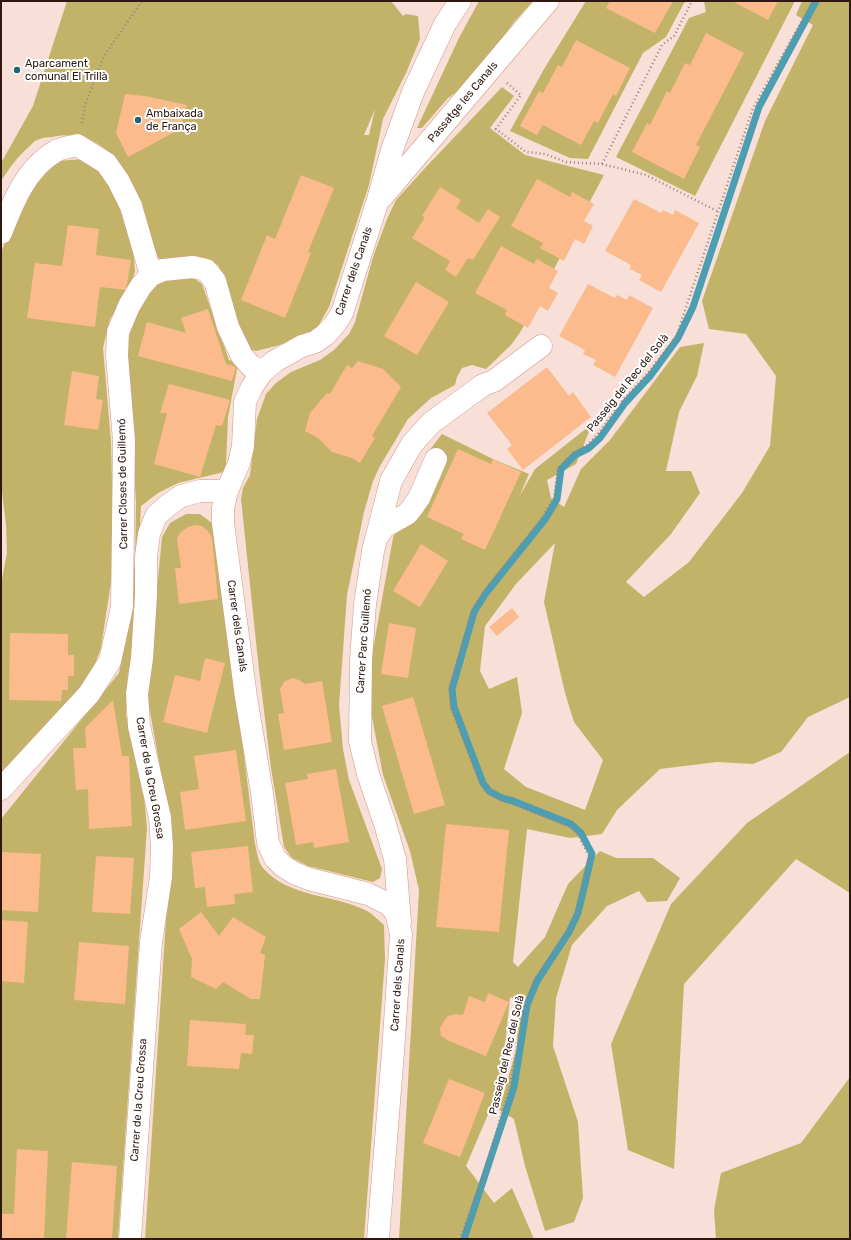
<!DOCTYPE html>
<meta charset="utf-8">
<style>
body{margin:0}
#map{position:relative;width:851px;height:1240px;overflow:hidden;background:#f8dfd7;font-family:Rubik,sans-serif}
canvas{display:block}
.frame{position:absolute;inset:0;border:2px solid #2e1811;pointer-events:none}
</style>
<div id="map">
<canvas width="851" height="1240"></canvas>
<div class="frame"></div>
</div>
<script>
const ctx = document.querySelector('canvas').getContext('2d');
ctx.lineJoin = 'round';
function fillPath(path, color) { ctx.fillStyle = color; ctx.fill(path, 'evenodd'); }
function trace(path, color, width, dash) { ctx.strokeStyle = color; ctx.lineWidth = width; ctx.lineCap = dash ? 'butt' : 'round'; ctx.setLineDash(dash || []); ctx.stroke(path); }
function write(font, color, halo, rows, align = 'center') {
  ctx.font = font + ' Rubik,sans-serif'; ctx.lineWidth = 4; ctx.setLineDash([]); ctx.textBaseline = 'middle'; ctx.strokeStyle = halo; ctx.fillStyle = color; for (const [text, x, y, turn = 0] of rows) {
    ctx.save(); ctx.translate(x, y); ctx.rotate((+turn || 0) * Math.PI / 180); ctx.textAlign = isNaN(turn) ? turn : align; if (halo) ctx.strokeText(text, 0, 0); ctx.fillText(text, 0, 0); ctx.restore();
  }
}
fillPath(new Path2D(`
 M67,1H391L403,16L406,14L418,16L420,39L406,73L383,119L369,185L329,307L316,330L303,337L276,346L256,351L249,349L238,334L226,281L218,265L208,261L162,260L155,256L124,171C108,145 83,130 52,137C47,137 41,138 37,140C34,141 32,144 30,146C16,158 11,166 1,181V163L33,106ZM375,109L369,135H364Z
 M479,1H533L515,21L465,86L448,98L422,128H417L459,38Z
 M586,1H688L684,3L666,37L643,53L588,159L570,158L510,131L544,69Z
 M704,1H795L695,196L616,157L689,18L706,12Z
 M802,1H850V697L808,717L781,752L753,764L717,762L660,769L617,810L602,834L570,838L527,829L513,962L518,967L545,937L568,884L600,851L616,858H653L680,878L667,901L647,902L639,891L607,906L572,945L556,998L553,1046L578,1122L583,1198L574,1222L545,1231L525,1166L514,1119L499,1110L517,1047L518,1001L510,997L501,1084L466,1166L494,1203L512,1188L534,1239H399L419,890L410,851L383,775L372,717L370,666L393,538L428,452L442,434L493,459L529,474L519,497L535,469L592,424L576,464L547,480L551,498L564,507L581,469L610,440L680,347L704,343L697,376L679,412L666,471H691L700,493L671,534L626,582L644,597L689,562L742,493L770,446L776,376L746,334L709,329L702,301L765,121L813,25L796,15ZM555,543L544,602L565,693L574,722L603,760L585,810L526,787L504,769L522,713L517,677L489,689L480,671L485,626L516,584Z
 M502,87L514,96L490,128L525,155L604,175L521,331L511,345L486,369L472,365L462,368L457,377L455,385L431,398L408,419L380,466L373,481L364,512L347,595L339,705L343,749L349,780L382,869L380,878L373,882L308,866L292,858L284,847L271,768L259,670L241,499L243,488L250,475L257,419L266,394L276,383L291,372L320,360L334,350L349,334L355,322L373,257L387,219L396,200L426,167Z
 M84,159L92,163L107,179L117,198L132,237L135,271L130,289L110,319L103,348L111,442L113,521L111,582L101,648L93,669L85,685L1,777V584L7,553L6,525L1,484V252L27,194L44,169L57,161Z
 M169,278L195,279L202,284L229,360L238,364L228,417L226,465L224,472L178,483L158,493L141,506L134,648L128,673L126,715L144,796L147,828L118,1239H1V819L119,673L129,617L135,561L136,503L125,334L134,312L160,281Z
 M186,514H200L212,523L220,562L255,844C257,852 258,862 263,868C289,898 334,894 367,911C373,914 378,920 384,925L385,959L364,1239H145L167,904L171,829L147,695L162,537L170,523Z
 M850,752V893L796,859L684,984L674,1169L628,1150L611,1044L671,904L747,823Z
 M850,1077V1239H716L714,1210L721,1173L801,1143Z`), '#c3b368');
trace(new Path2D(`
 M464,1239L514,1087L527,1005L537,981L569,932L578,913L592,854L581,833L571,824L513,801L502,798L489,791L483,783L454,707L452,689L474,612L486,593L546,518L557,499L561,469L575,455L589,448L600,438L625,403L651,375L678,338L693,307L759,107L816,1`), '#4c9eb3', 7);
fillPath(new Path2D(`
 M610,1H673L655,33L606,8Z
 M732,1H778L768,20Z
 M706,33L744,53L696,145L700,147L684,179L632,152L647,123L650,125L667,91L670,93L685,63L690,65Z
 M576,40L630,68L616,96L613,94L598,123L594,121L581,145L543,125L537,135L520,126L539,91L543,93L558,65L562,67Z
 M125,94L145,96L187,105L180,129L128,157L116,133Z
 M301,175L334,188L308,252L311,253L285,318L241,300L267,235L275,239Z
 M537,179L570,197L572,192L594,204L584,221L593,226L584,244L575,239L564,261L540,248L543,243L511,226Z
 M440,187L461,200L456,208L479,223L488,209L500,217L473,260L468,258L456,277L445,270L450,261L412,238L425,217L422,216Z
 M634,199L661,213L663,210L673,215L675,210L699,223L661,292L639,280L642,275L630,269L631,265L605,251Z
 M68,225L99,229L96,255L131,260L126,290L100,287L95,327L27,318L35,263L62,266Z
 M501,246L534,264L537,259L558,271L549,288L558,293L548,311L540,306L528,328L505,315L507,310L475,293Z
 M416,282L449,302L417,355L384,336Z
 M588,284L615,298L617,295L627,300L629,295L653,308L615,377L593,365L596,360L583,354L585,350L559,336Z
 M208,309L226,364L236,367L232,381L138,356L147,322L186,333L181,318Z
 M358,361L383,369L401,387L372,436L375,438L360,463L352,458L332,452L318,438L305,431L310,413L327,393L330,394L347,365L352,368Z
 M547,367L569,396L573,392L591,417L523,470L507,449L512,445L487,413Z
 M72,371L99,376L96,399L103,400L98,430L64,425Z
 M169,384L230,400L222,426L216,425L200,477L154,464L167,413H160Z
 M458,449L491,464L493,459L521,472L485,550L461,539L464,534L427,517Z
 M196,525L202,526L208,531L212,538L218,599L179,604L175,568H181L177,538L181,532L188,527Z
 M421,544L448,561L420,607L393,591Z
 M512,608L519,617L497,636L489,627Z
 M389,623L416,628L408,678L381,674Z
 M10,633L68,634V655H74V676H68V690H62L61,701L9,700Z
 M205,658L225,663L207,733L163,722L175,675L200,681Z
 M292,678L299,680L305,684L322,681L332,742L284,750L278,714L284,713L280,689L284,682Z
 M413,697L445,805L414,814L382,706Z
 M113,700L122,756H129L132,826L89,829L88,789L76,790L73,748H86L85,728Z
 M236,750L246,821L185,830L180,792L199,789L194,756Z
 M336,769L349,842L314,848L313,842L296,845L285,783L308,779L307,774Z
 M446,824L509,830L499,932L436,927Z
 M248,846L253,892L234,894L235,904L207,907L205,887L195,888L191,852Z
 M1,852L41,854L38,912L1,910Z
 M96,856L134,858L130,914L92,912Z
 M201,912L219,936L233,917L266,937L260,953L265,955L260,999H251L223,982L216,989L191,977L192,959L179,929Z
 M1,920L28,922L24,983L1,981Z
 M79,942L129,946L125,1004L74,1000Z
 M488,993L509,1002L486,1056L449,1041L441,1036L440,1028L445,1019L448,1016L456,1014L463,1015L469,996L485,1002Z
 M190,1020L246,1024L245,1035H254L252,1054L241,1053L239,1069L187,1066Z
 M449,1079L485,1093L460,1157L423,1143Z
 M17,1149L48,1151L44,1239H1V1214H14Z
 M72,1162L117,1166L112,1239H66Z`), '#fbbb8d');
const minor = new Path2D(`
 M382,197L548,1
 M1,233C13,202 26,168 56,151C61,148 70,147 77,145L106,163L118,180L131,206L151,275
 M377,537L384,527L407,514L412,508L419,498L436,459
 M1,789L89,694L110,661L122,607L124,441L117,356L118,332L129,306L141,286L151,275L163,270L193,267L206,270L215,281L228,327L242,356L251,366L262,372
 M400,922L395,859L385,824L368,774L360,741L361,660L365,604L373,551L391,481L412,444L431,423L483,385L494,381L541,346
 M130,1239L151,942L161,877L162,847L160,818L139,726L137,694L142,658L146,595V557L149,534L156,516L167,506L181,496L200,491H227
 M378,1239L393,1052L401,934L396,912L388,904L368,894L309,879L294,873L283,866L275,858L268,843L262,793L246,697L223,523V508L227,491L239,463L243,446L245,402L252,387L262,372L275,361L302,346L315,342L325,335L335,324L342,313L377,203L393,147L413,92L445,24L460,1`);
trace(minor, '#d39886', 23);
trace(new Path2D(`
 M507,83L521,95L496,129L526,152L545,154L566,162L602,164L646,175L719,212
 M82,123L85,105L104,56L142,1
 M602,164L662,45L674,36L692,1
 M461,1239V1236L484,1174L510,1085L525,1005L535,979L569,929L577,913L589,856L577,833L570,827L492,796L485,790L479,780L451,708L450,687L475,605L485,590L542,518L554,498L558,468L573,453L587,445L597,435L623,400L647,374L676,337L753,108L813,1`), '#9b837c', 2.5, [1, 3]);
trace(minor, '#fff', 22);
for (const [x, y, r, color] of [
 [17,70,4,"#206576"],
 [138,120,4,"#206576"]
]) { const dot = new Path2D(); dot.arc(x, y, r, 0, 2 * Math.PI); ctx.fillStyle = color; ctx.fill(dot); trace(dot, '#fff', 1.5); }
write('11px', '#2e1811', '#fff', [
 ["Aparcament",25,64],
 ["comunal El Trillà",25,77],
 ["Ambaixada",146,114],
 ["de França",146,127]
], 'left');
write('11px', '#2e1811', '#fff', [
 ["Passatge les Canals",463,102,-50],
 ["Carrer dels Canals",354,271,-71],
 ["Passeig del Rec del Solà",628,383,-51],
 ["Carrer Closes de Guillemó",123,484,-91],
 ["Carrer dels Canals",237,626,82],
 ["Carrer Parc Guillemó",364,641,-86],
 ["Carrer de la Creu Grossa",150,778,80],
 ["Carrer dels Canals",398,985,-86],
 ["Passeig del Rec del Solà",507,1055,-77],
 ["Carrer de la Creu Grossa",139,1100,-86]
]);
</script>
